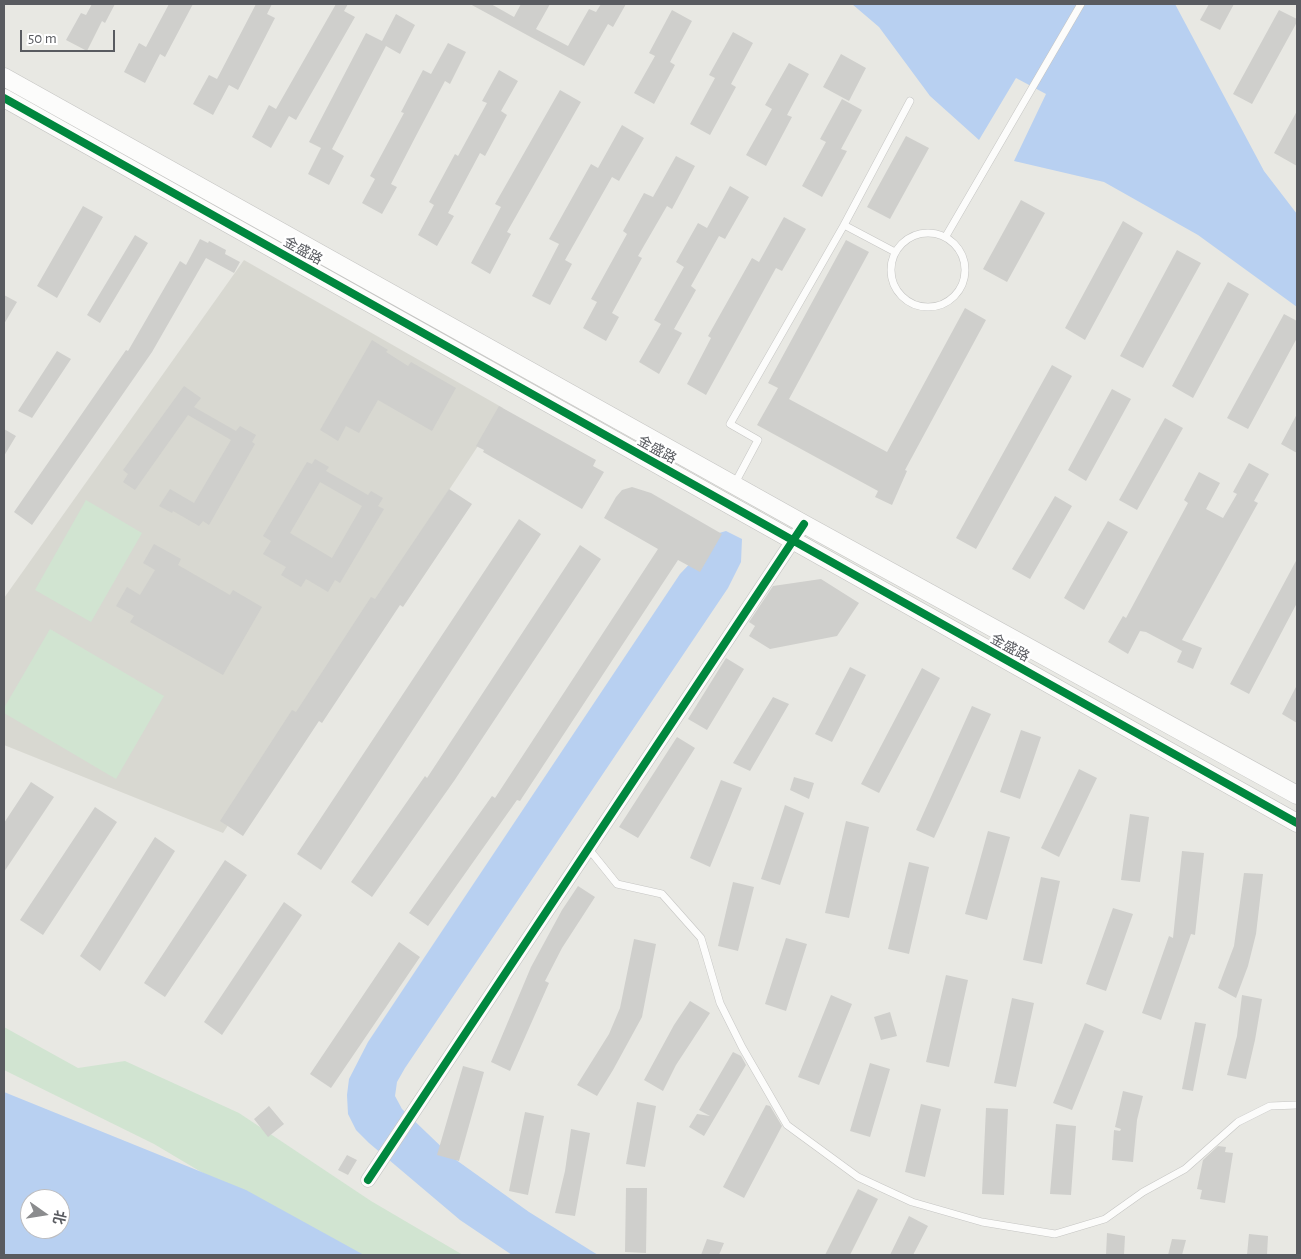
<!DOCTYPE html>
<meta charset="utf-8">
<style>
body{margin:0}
#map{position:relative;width:1301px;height:1259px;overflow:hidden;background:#e8e8e3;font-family:"Alegreya Sans","Noto Sans SC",sans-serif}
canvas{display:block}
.frame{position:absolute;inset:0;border:5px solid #595b60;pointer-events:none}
.north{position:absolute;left:20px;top:1189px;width:50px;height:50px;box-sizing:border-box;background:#fff;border:1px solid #bdbdbf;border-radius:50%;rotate:103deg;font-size:14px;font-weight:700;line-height:20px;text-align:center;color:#595b60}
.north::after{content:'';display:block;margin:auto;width:18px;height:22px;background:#8b8c8e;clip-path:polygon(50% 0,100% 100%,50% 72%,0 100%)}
.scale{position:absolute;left:20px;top:30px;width:95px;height:22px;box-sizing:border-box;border:2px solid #595b60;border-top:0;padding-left:6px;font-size:15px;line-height:18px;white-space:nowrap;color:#595b60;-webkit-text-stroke:4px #fff;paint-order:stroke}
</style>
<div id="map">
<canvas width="1301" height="1259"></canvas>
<div class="frame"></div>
<div class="north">北</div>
<div class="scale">50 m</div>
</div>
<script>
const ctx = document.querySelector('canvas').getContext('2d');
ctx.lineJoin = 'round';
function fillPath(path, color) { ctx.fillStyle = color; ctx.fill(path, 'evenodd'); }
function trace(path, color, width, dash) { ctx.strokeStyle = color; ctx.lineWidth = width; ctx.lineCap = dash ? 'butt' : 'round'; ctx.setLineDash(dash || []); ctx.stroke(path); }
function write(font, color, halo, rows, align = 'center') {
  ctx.font = font + ' "Alegreya Sans","Noto Sans SC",sans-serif'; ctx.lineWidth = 5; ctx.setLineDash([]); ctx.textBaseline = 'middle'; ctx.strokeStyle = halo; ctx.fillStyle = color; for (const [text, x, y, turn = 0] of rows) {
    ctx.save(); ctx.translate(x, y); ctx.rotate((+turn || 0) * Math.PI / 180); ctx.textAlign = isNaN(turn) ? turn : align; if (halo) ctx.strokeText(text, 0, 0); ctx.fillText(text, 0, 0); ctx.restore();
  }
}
fillPath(new Path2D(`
 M244,260L503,408L223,833L4,745V598Z`), '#d8d8d1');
fillPath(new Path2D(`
 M86,500L142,533L91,622L35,590Z
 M50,629L164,696L116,779L4,713V708Z
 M4,1027L78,1068L125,1061L239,1113L371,1201L463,1255H341L154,1144L4,1070Z`), '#d1e4d1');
fillPath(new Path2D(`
 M852,4H1175L1264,171L1297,214V307L1198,235L1104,182L1014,161L1046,94L1016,78L979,140L930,96L879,27Z
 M726,531L742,539L741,562L728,588L405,1068L397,1082L395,1096L402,1109L452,1157L529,1212L598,1255H512L460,1220L369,1143L356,1130L348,1114L347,1095L349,1079L368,1042L680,574L719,533Z
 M4,1092L246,1190L364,1255H4ZM30,1199H60V1229H30Z`), '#b8d0f1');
fillPath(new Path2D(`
 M92,4H115L105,23L102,21L87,51L66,40L81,13L86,15Z
 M169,4H193L165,57L160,54L145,83L124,72L139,43L146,47Z
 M256,4H272L267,14L275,18L238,90L229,85L213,115L193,104L209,75L217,79Z
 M336,4H348L344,11L355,17L296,120L289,116L271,148L252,137L269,105L276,109Z
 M470,4H491L514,17L521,4H550L536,29L568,46L589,9L596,12L601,4H626L613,27L608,24L584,66Z
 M1209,4H1234L1220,30L1200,20Z
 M672,10L692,21L670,62L675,65L654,104L634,93L655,56L649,53Z
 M1279,10L1297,19V22L1252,104L1233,94Z
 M396,14L415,25L400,54L386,46L332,149L344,156L329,185L308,174L321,148L309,142L366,33L382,41Z
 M733,32L753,43L731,84L736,87L710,135L690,124L715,78L709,75Z
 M448,43L466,52L450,84L445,81L418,132L391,184L397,187L382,214L362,203L375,179L370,176L404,113L401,112L423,70L431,74Z
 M841,54L866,68L849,101L823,87Z
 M789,63L809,74L787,115L792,117L766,166L746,155L772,109L765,105Z
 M499,70L518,81L501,111L507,115L485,156L480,153L448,213L454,216L437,246L418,235L434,205L429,202L455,154L458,156L487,103L482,101Z
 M560,90L581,102L507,232L511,234L490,274L471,263L501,207L495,204Z
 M842,99L862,110L841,149L847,151L822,197L802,186L826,142L820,139Z
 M1297,111V166L1274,153Z
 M622,125L644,138L619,181L612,177L565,260L572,264L550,305L532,296L559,244L549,239L591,164L598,168Z
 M906,136L929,148L890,219L867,207Z
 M676,156L695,166L672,209L667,206L638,256L642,258L612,313L619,317L606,341L583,328L597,302L591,299L627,234L623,231L644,193L653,197Z
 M730,186L749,197L725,239L719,236L691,286L696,290L674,329L682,333L659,374L639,362L661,324L654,320L684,267L676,262L698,223L707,228Z
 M1021,200L1045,213L1007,282L983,269Z
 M83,206L103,217L57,298L37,286Z
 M784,217L806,229L782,271L776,268L706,395L687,384L711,338L708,336L752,258L759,262Z
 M1123,221L1143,233L1085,340L1065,328Z
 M135,235L148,243L100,323L87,315Z
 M200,239L208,243L209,241L226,250L225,254L240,262L234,273L206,258L152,352L32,525L14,512L126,350L128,351L180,261L186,265Z
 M846,240L869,252L789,399L887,452L965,308L986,320L905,470L907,471L892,505L875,497L878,491L757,425L778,388L768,383Z
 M1177,250L1201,263L1143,368L1120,356Z
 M1228,282L1249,294L1193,398L1172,386Z
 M4,295L17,302L4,324Z
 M1284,314L1297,321V338L1248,429L1227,418Z
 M372,340L388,350L386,352L408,366L411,362L456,388L432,431L378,400L359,433L346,426L338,441L320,430Z
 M57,351L71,359L32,418L18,411Z
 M1052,365L1072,376L976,549L956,538Z
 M184,386L201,398L194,407L236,431L240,426L256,435L252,442L255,444L209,525L203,521L199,526L173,511L172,513L159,506L170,489L194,503L231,440L188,415L135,490L123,482L128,474L123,470Z
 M1112,389L1131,399L1086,481L1068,470Z
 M499,406L596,460L593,466L604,472L582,509L483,452L484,450L476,446Z
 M1297,414V453L1281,444Z
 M1165,418L1183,428L1137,510L1119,500Z
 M4,429L16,436L4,456Z
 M315,459L329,467L326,471L368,495L371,491L383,498L378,506L384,509L340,583L335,580L328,592L306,579L301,587L281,575L286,567L263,554L271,541L263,536L307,462L312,464ZM320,482L362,506L332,558L290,533Z
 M1249,463L1269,474L1254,501L1258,503L1182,640L1202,648L1193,669L1177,662L1182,651L1146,632L1140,631L1128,654L1108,642L1123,616L1126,618L1188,503L1184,500L1199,472L1220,483L1206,509L1223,518L1237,494L1233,492Z
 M632,487L651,493L722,534L700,572L678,560L520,801L517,800L428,926L409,913L492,796L495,798L658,549L604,518L616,497L622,490Z
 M449,489L472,504L403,607L400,605L322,723L319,721L243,836L220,821L292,710L296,712L371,597L375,599Z
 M1055,496L1072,506L1030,579L1012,569Z
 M519,519L541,534L321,870L297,854Z
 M1108,521L1128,532L1084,610L1064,598Z
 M154,544L181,559L178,565L230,595L233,590L262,607L223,675L130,622L134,616L116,606L127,587L140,595L155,570L143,563Z
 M580,545L601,559L454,781L372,897L351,882L425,776L427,778Z
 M1297,559V603L1249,694L1230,684Z
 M821,579L859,603L837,636L770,649L749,636L755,626L749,622L773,586Z
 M726,658L744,669L707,730L688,719Z
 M850,667L866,675L832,742L815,734Z
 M922,668L940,678L879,793L861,784Z
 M1297,685V723L1282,714Z
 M773,697L789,704L750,771L733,763Z
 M972,706L991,714L934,838L916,830Z
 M1021,730L1041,737L1020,799L1000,792Z
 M677,737L695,748L638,838L619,827Z
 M1079,769L1097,778L1059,857L1041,848Z
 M794,777L814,783L809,799L790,790Z
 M721,780L742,788L710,867L690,858Z
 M31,782L54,797L4,872V823Z
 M785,805L804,813L780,885L761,879Z
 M95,807L117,822L43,935L20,920Z
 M1130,814L1149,817L1140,882L1121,880Z
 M846,821L869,827L849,918L825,913Z
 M988,831L1010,837L987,920L965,914Z
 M155,837L175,851L100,971L80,956Z
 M1182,851L1204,853L1195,935L1191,934L1161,1020L1142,1013L1169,936L1173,938Z
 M225,860L247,875L165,997L144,983Z
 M909,862L929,867L909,954L888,949Z
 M1244,873L1263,874L1256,934L1248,966L1236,998L1218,988L1234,946Z
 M1041,877L1060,881L1042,964L1023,960Z
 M733,882L754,887L738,951L718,946Z
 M578,886L595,897L562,948L545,981L549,983L510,1071L491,1062L531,967L562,910Z
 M284,902L302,915L222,1035L204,1022Z
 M1113,908L1133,914L1106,991L1086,984Z
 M786,938L807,944L786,1011L765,1004Z
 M634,939L656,944L642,1017L613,1070L597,1096L577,1085L609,1034L620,1008Z
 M399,942L420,957L331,1088L310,1074Z
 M946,975L968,980L949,1067L926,1062Z
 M831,995L852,1004L819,1085L798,1077Z
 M1242,995L1262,999L1255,1040L1246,1079L1227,1075L1237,1036Z
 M1012,998L1034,1003L1016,1087L994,1083Z
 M690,1001L710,1013L676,1065L663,1091L644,1080L674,1025Z
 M890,1012L897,1036L881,1040L874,1017Z
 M1195,1022L1206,1024L1193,1091L1182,1089Z
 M1085,1023L1104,1031L1072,1110L1053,1103Z
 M733,1052L741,1056L746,1065L704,1136L689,1127L697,1114L710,1116L699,1110Z
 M870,1063L890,1069L870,1137L850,1131Z
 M463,1066L484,1072L459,1161L437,1155Z
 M1123,1091L1143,1096L1137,1120L1133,1162L1112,1160L1114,1130L1120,1131L1121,1129L1115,1127Z
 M637,1102L656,1106L645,1167L626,1164Z
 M921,1104L941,1109L925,1177L905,1172Z
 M766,1105L770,1106L782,1126L744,1198L723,1187Z
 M269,1106L284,1124L268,1137L254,1119Z
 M986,1108L1008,1109L1004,1195L982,1194Z
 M525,1112L544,1116L528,1195L509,1191Z
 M1056,1124L1076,1126L1071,1195L1050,1194Z
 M571,1129L590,1133L575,1216L555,1213L565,1171Z
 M1218,1146L1226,1147L1225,1152L1233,1153L1225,1203L1200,1199L1202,1190L1197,1189L1203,1160Z
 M347,1155L357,1160L348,1175L338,1170Z
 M626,1188H647L646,1253L625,1252Z
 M858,1189L878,1199L850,1255H825Z
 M909,1216L928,1226L913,1255H890Z
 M1107,1233L1125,1236L1124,1255H1106Z
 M1249,1234L1268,1236L1267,1255H1247Z
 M707,1239L724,1243L719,1255H701Z
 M1172,1239L1186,1240L1182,1255H1168Z`), '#cfcfcc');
const service = new Path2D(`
 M844,225L895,252
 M891 270a37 37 0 1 1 74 0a37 37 0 1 1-74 0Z
 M946,236L1081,4
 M734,485L758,440L730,424L844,225L910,101
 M588,848L617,884L662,894L701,938L720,1003L742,1047L787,1125L858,1177L912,1202L982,1222L1055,1234L1105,1219L1143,1192L1185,1169L1238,1122L1270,1106L1297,1105`);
const minor = new Path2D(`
 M368,1180L804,524`);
const tertiary = new Path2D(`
 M4,77L804,524L1297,795
 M4,98L1297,823`);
trace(service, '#c5c5c3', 8);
trace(minor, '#c5c5c3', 15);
trace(tertiary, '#c5c5c3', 19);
trace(service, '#fcfcfb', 7);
trace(minor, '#fcfcfb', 14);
trace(tertiary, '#fcfcfb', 18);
trace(new Path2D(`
 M4,98L1297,823
 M368,1180L804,524`), '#00873e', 8);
write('14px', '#595b60', '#fff', [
 ["金盛路",303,251,29],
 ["金盛路",657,450,29],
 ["金盛路",1010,648,29]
]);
</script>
